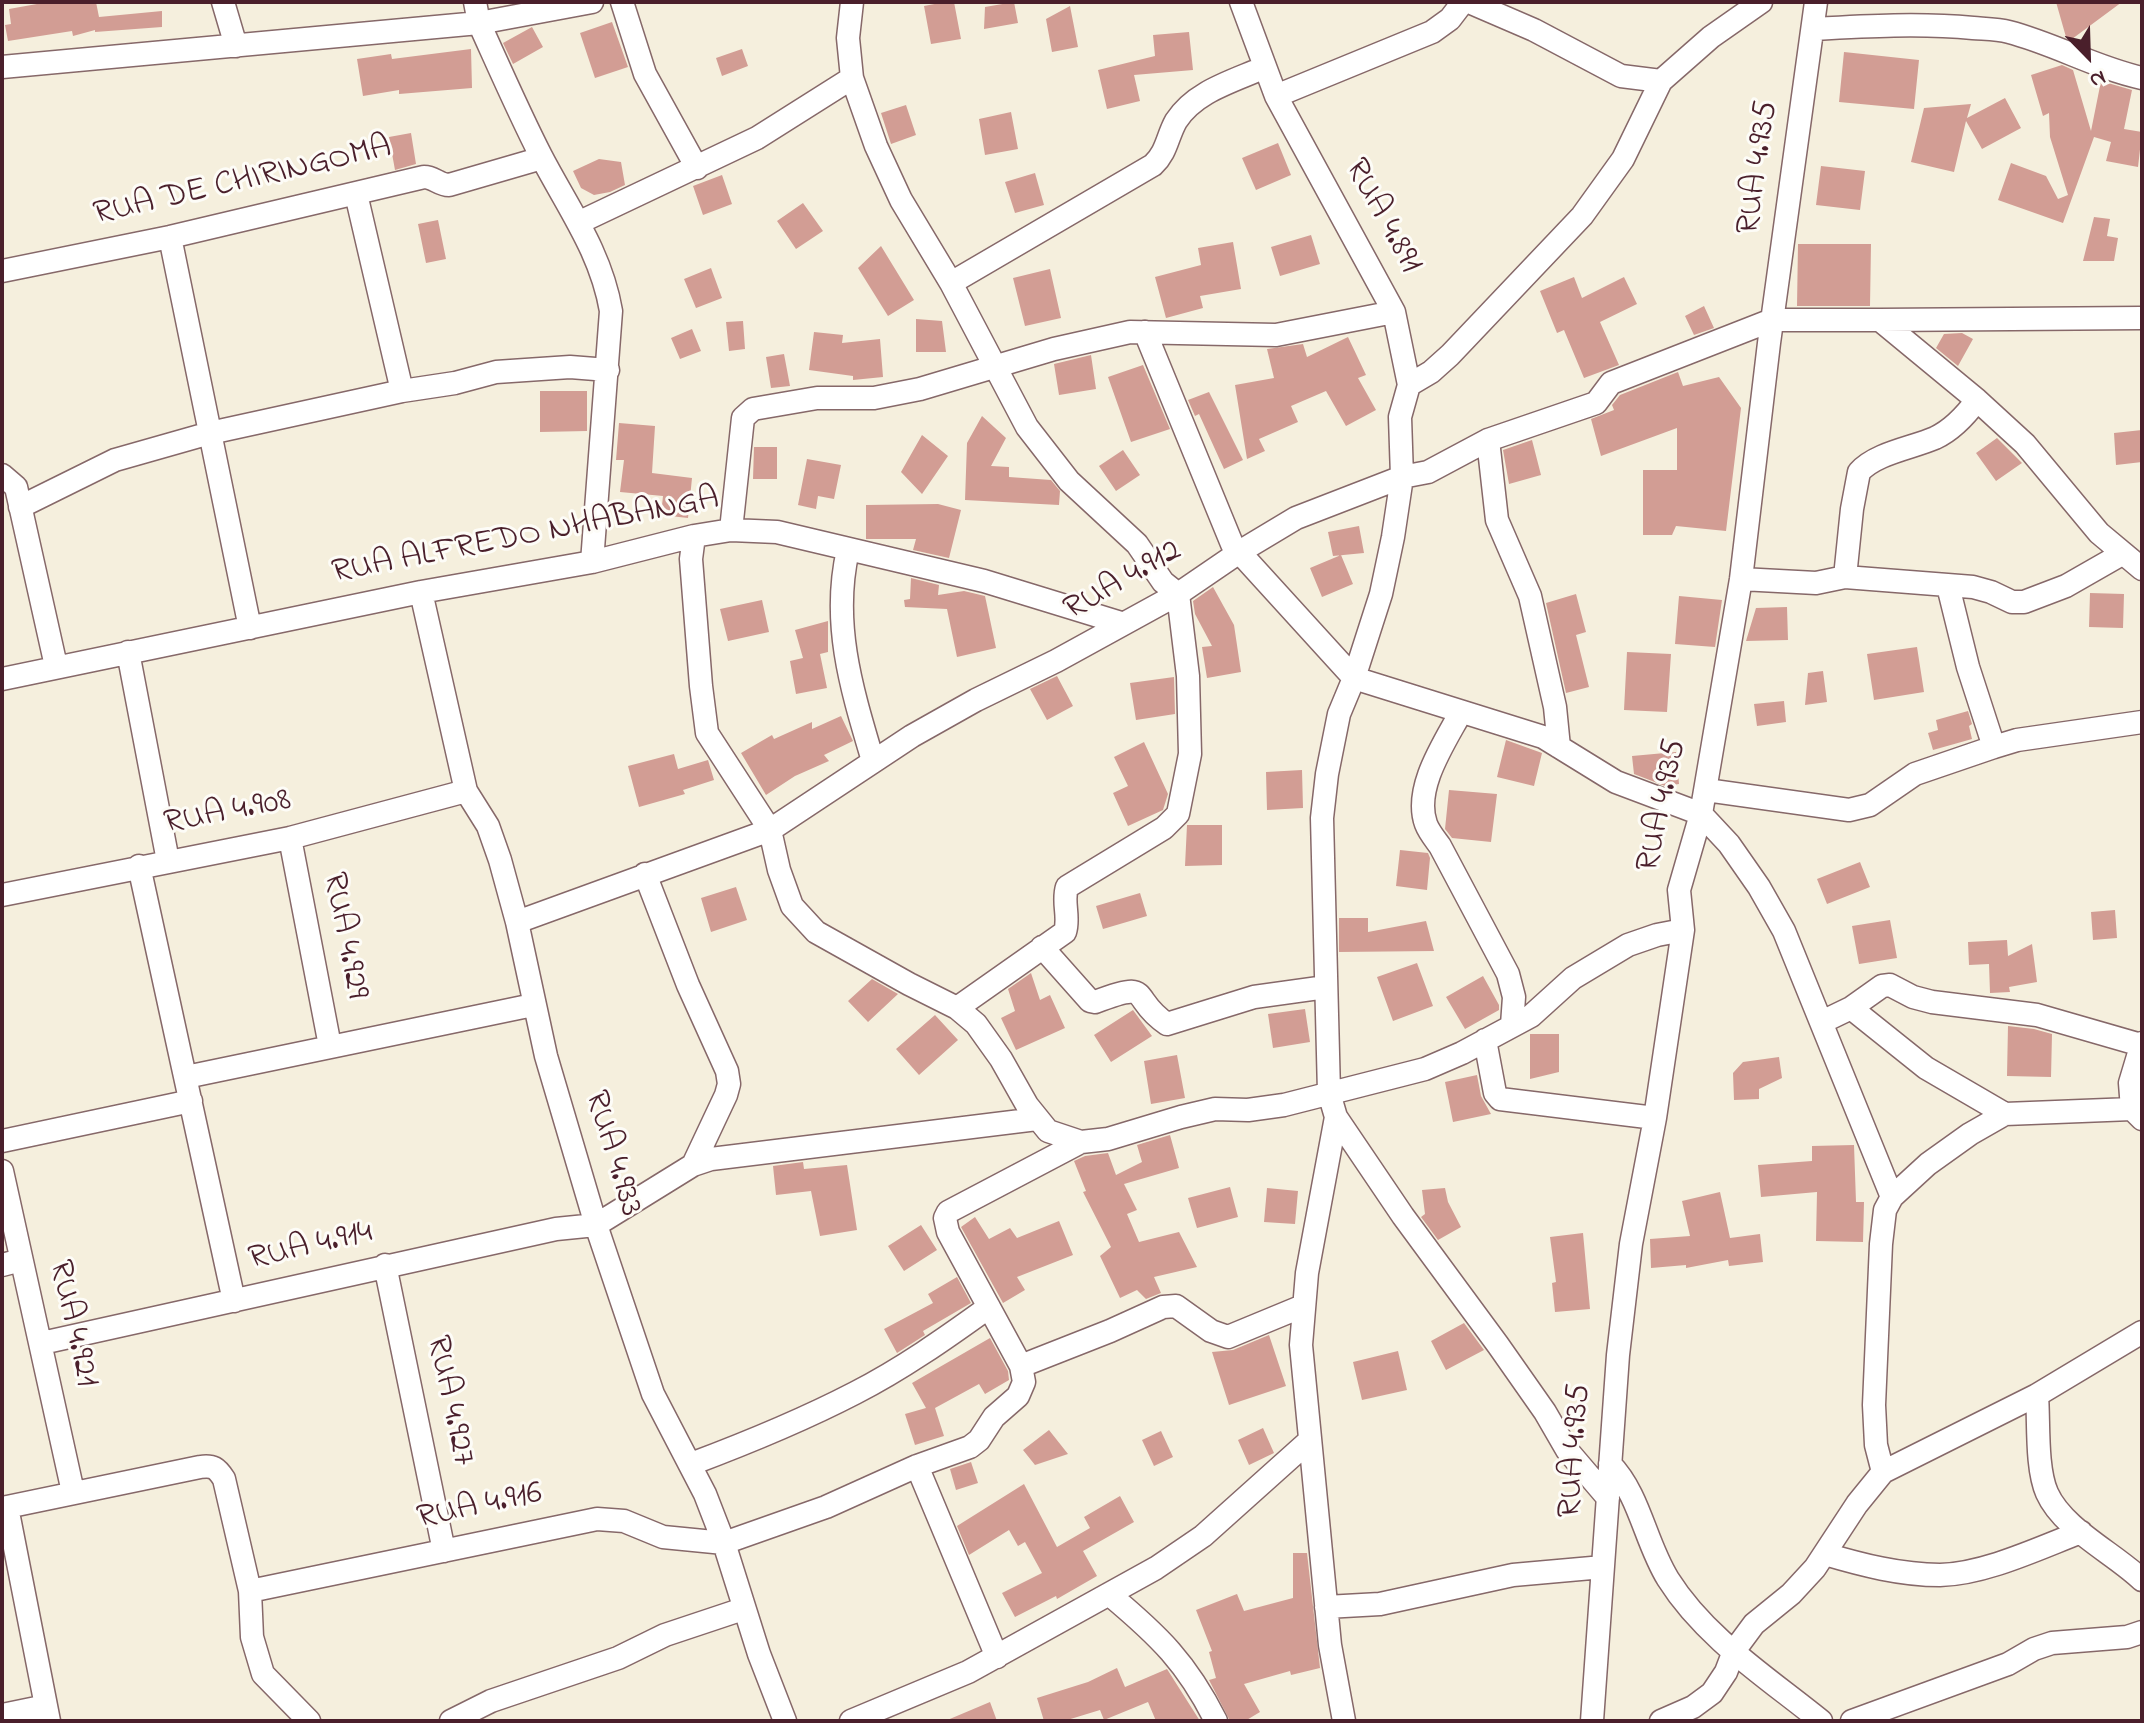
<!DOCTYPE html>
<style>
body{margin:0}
#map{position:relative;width:2144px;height:1723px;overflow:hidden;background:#f5efdd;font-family:"Indie Flower",sans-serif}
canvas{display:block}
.frame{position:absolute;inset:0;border:4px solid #4a1f2b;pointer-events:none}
.north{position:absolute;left:2048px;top:16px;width:80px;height:80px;-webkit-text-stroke:6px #fdfcf7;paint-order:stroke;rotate:157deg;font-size:22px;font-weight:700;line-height:32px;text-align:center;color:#4a1f2b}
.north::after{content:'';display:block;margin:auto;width:28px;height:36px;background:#4a1f2b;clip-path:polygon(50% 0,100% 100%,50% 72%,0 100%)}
</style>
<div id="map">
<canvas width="2144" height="1723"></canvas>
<div class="frame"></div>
<div class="north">N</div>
</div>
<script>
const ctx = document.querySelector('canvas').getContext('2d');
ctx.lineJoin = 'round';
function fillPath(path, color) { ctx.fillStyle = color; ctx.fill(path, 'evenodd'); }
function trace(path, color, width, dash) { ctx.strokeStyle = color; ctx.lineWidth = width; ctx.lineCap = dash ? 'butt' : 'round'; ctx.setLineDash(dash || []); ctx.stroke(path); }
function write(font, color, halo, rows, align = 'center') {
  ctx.font = font + ' "Indie Flower",sans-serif'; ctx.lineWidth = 6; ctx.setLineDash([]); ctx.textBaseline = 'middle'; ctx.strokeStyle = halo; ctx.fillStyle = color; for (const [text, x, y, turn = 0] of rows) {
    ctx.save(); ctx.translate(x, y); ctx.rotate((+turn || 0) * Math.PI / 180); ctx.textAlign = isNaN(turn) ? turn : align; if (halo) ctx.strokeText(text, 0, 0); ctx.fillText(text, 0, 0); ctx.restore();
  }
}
fillPath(new Path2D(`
 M48,2H96L99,17L162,11V27L95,32V30L73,36L72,31L8,41L5,25L11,24L9,9Z
 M945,2H954L961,39L931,44L924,6Z
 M1014,2L1018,23L984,29L985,7Z
 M2056,2H2122L2072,39L2066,37Z
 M1070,6L1078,47L1052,52L1046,19Z
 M612,22L628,67L595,78L580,33Z
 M532,27L543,47L513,64L503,43Z
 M1189,32L1193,70L1134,75L1140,101L1107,109L1098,70L1155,56L1153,35Z
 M471,49L472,88L399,94V90L363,96L357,59L391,54L392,59Z
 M742,49L748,66L722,76L716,58Z
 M1844,52L1919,60L1914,109L1839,102Z
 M2062,65L2073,70L2091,131L2101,81L2132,90L2124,129L2142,132L2138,167L2106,161L2111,142L2094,137L2063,223L1998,200L2011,163L2046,176L2058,199L2068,195L2050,137L2049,113L2043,116L2031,75Z
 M2005,98L2021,128L1982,149L1966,121L1954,172L1911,162L1924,108L1971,104L1967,118Z
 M906,105L916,135L891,144L881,113Z
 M1011,112L1018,149L985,155L979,119Z
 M411,133L416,164L395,170L389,137Z
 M1278,143L1291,175L1256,190L1242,158Z
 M599,159L621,162L625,185L610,192L594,195L581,188L573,171Z
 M1821,166L1865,171L1860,210L1816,205Z
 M1035,173L1044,205L1015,213L1005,182Z
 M722,175L732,204L703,215L693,186Z
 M803,203L823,231L796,249L777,221Z
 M2094,217L2110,219L2107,236L2118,238L2114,261H2083Z
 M438,220L446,259L426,263L418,224Z
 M1311,235L1320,264L1280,276L1271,247Z
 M1233,242L1241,289L1200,296L1203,308L1166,318L1155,277L1201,265L1198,248Z
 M1798,244H1871L1870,306H1797Z
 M881,246L914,300L888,316L858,268Z
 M711,268L722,298L696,308L684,279Z
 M1050,269L1061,318L1025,326L1013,278Z
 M1574,277L1582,298L1624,277L1637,304L1600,322L1619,365L1584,378L1564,330L1557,333L1540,291Z
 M1704,306L1714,328L1694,335L1685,316Z
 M916,319L942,321L946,352H916Z
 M743,321L745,349L729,351L726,322Z
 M692,329L701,351L680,359L671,338Z
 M814,332L843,335L842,343L880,339L883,377L853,380V376L809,370Z
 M1962,333L1973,339L1958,366L1936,348L1944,334Z
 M1348,337L1366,375L1358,378L1376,410L1346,426L1326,391L1291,406L1298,422L1259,439L1265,451L1247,459L1235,385L1274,378L1267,349L1303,344L1307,357Z
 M784,354L790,386L771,388L766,357Z
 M1091,355L1096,389L1059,395L1054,364Z
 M1143,365L1170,429L1131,442L1108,377Z
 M1678,372L1683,386L1719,377L1741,408L1726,531L1676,526L1672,535H1643V470H1677V428L1601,456L1591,419L1614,410L1612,405L1620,395Z
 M540,391H587V431L540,432Z
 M1209,392L1243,460L1224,469L1199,414L1195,416L1188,400Z
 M982,416L1006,438L991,466L1009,467V477L1051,480L1060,491L1059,505L965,500L967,443Z
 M619,423L655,426L652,473L692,478L688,518L661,515L663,496L620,492L624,460H616Z
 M2142,430V462L2116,465L2114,433Z
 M922,435L948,456L922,494L901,472Z
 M1997,438L2022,463L1996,481L1976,453Z
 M1532,440L1541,475L1509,484L1503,450Z
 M754,447H777V479H753Z
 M1123,450L1140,475L1116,491L1099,466Z
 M807,459L841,465L834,499L818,496L816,509L798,505Z
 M938,504L961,510L949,558L913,550L916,539H866V505Z
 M1359,526L1364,553L1333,556L1328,532Z
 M1341,555L1353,584L1322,597L1310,568Z
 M911,578L939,585L938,595L964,591L985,596L996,648L957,657L947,609L905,607L904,600L910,599Z
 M1213,587L1234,625L1241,672L1207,678L1202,647L1212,646L1195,614L1193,601Z
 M2090,593L2124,594L2123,628L2089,627Z
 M1576,594L1586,632L1576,635L1589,687L1566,693L1546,603Z
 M1679,596L1722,600L1715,647L1675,644Z
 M762,600L769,632L728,641L720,609Z
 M1787,607L1788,640L1746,641L1756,608Z
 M828,621V652L820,654L827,688L796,694L790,661L803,658L795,630Z
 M1917,647L1924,692L1874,700L1867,654Z
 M1627,652L1671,654L1667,712L1624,710Z
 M1823,671L1827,702L1805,705L1808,673Z
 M1057,676L1073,706L1047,720L1030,689Z
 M1174,677L1175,714L1136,720L1130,683Z
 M1784,701L1786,722L1757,726L1754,704Z
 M1968,711L1972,724L1969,726L1972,739L1933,750L1928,733L1938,730L1936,720Z
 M841,716L853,741L824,755L829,761L795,776L766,795L741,753L772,735L774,739L812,722V729Z
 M1506,740L1542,753L1534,786L1497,777Z
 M1144,742L1168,794L1163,810L1128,826L1113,793L1128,786L1114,757Z
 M1676,752L1679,784L1665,786L1634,774L1632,756Z
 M674,754L678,769L708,760L714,780L683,790L685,794L639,807L628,766Z
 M1302,770L1303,808L1267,810L1266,772Z
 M1449,790L1497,794L1491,842L1452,838L1445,829Z
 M1187,825H1222V865L1185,866Z
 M1400,850L1428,853L1430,858L1427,890L1396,886Z
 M1860,862L1870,887L1827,904L1817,879Z
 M736,887L747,920L711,932L701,898Z
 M1140,893L1147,916L1103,929L1096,906Z
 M2115,910L2117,938L2093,940L2091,912Z
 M1339,918H1368V932L1426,921L1434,951L1339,952Z
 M1890,920L1897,958L1859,964L1852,926Z
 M2007,940L2008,956L2032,944L2037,982L2009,987L2010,992L1990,993L1989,964L1969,965L1968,942Z
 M1417,963L1433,1006L1393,1021L1377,977Z
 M1031,973L1040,1000L1050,995L1065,1028L1016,1050L1001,1018L1015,1011L1008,989Z
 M1483,976L1499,1005V1010L1465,1029L1446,997Z
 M872,979L898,994L868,1022L848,1001Z
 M1305,1009L1310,1042L1273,1048L1268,1014Z
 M1133,1010L1152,1036L1111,1062L1094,1035Z
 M935,1015L958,1040L919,1075L896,1049Z
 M2008,1026L2034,1029L2052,1034L2051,1077L2007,1076Z
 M1530,1034H1559V1072L1530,1079Z
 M1177,1055L1185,1098L1151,1104L1144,1061Z
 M1779,1057L1782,1078L1759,1089V1099L1734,1100L1733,1073L1743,1062Z
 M1477,1075L1481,1096L1491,1114L1453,1122L1445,1082Z
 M1170,1135L1179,1168L1124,1184L1137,1210L1127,1214L1139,1242L1179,1232L1197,1267L1154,1277L1161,1293L1146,1299L1137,1290L1120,1298L1100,1256L1111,1247L1083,1192L1086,1191L1074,1161L1085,1156L1108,1153L1116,1175L1142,1162L1137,1145Z
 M1854,1145L1856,1202H1864L1863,1242L1816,1241L1817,1192L1761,1197L1758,1165L1812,1161V1146Z
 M803,1162L804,1169L847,1165L857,1230L820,1236L811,1191L776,1195L773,1166Z
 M1230,1187L1238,1217L1197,1228L1188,1198Z
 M1267,1188L1298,1191L1295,1224L1264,1222Z
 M1445,1188L1448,1202L1461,1227L1438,1240L1421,1217L1425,1214L1422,1190Z
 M1720,1192L1730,1238L1760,1234L1763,1262L1729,1266L1728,1260L1686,1268V1265L1651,1268L1650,1239L1690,1236L1682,1201Z
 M975,1217L989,1239L1010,1228L1017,1238L1059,1221L1073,1255L1017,1277L1025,1290L1003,1303L961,1227Z
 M921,1225L937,1250L904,1271L888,1246Z
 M1583,1233L1590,1309L1555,1312L1552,1283L1556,1282L1550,1237Z
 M957,1277L971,1303L923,1331L925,1335L897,1353L884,1329L933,1303L928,1294Z
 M1464,1323L1484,1350L1446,1370L1431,1341Z
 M1269,1335L1286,1386L1229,1405L1212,1352L1233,1350Z
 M990,1338L1008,1371L1009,1380L985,1394L979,1384L935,1408L944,1436L915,1445L905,1414L926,1408L912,1383Z
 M1398,1351L1407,1390L1362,1400L1353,1362Z
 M1263,1428L1274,1453L1249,1465L1238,1440Z
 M1049,1430L1068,1454L1035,1465L1023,1450Z
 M1161,1431L1173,1457L1154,1466L1142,1440Z
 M971,1462L978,1483L956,1490L950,1469Z
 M1024,1484L1057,1547L1090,1528L1084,1517L1120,1496L1134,1522L1083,1551L1097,1576L1057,1599L1056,1596L1015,1617L1002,1593L1042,1573L1025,1542L1018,1546L1009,1530L969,1555L957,1526Z
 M1293,1553H1307L1320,1668L1291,1675L1290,1671L1244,1684L1260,1712L1245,1721H1230L1209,1680L1216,1678L1209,1652L1212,1651L1196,1610L1237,1594L1244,1611L1293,1598Z
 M1117,1668L1125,1687L1167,1669L1200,1721H1156L1148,1702L1104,1720L1100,1710L1064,1721H1044L1037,1698L1088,1682Z
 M990,1702L997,1721H945Z`), '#d29d94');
const street = new Path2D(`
 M223,2L236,46
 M475,2L479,23C499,67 519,113 541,156C568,208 601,252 611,311L592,562
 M622,2L645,74L697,168
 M852,2L848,38L852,78L876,146L901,200L951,283L1027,427L1069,481L1137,544L1163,582L1178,594L1188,676L1190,754L1178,814L1164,828L1067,887C1062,902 1070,917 1065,932L957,1008
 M1241,2L1276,96L1394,312L1409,385L1400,417L1402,477L1393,537L1381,594L1354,678L1339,714L1327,774L1322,818L1329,1093L1336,1117L1403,1216L1498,1345L1545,1412L1567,1450L1608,1498
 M1469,2L1534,30L1621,76L1661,81
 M1813,29C1867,26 1920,23 1973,28C1985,29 1998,29 2009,32C2055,44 2096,68 2142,78
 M2,67L479,23L592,2
 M1276,96L1432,32L1450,19L1463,2
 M356,194L402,391
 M580,222L757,138L852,78
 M170,237L250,628
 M2,271L170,237L424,177C434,177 439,185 449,185L542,158
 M951,283L1153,165C1167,152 1167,137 1176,121C1195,91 1234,81 1265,67
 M1880,320L2142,318
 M1145,332L1232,544L1354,678L1543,737L1616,782L1701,814L1729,844L1759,887L1784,931L1892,1197
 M1409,385L1431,372L1450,355L1582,216L1623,159L1661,81L1711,37L1761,2
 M1488,440L1497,520L1530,596L1555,707L1559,747
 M2,475L16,487L56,666
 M20,507L115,460L210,433L402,391L455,383L496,372L570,367L608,370
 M731,530L743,418L753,409L817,398H874L920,389L1054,349L1130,332L1276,335L1394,312
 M694,536L691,559L701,686L707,733L770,830L779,870L792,906L816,932L909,984L957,1008L976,1024L1001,1059L1027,1105L1048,1131L1081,1142L1108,1139L1181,1117L1215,1109L1248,1110L1284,1105L1425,1069L1462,1053L1531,1016L1573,978L1628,945L1657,935L1683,930
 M848,550C831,624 852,690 873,761
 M1845,577L1852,509L1859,472C1876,453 1912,448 1935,438C1952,430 1966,415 1977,400
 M1741,579L1816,583L1845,577L1973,587L1991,592L2012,602H2024L2066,586L2122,554
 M1948,586L1968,667L1994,747
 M421,592L466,791L488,826L500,860L517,922L546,1056L596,1225L653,1394L705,1494L724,1543L759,1654L785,1721
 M128,652L168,861
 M2,679L421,592L592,562L694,536L731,530L777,532L984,581L1121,623
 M1461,712C1445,742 1413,788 1426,824C1429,832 1435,839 1440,846L1508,974L1514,997L1512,1025
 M1706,790L1849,810L1870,805L1915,774L1994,747L2017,740L2142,722
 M290,838L330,1046
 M139,866L234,1301
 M645,874L688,985L727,1071L729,1084L726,1095L693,1165
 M2,895L290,838L466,791
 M517,922L770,830L912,736L976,700L1056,661L1178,594L1241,551L1296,518L1402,477L1428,472L1488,440L1596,403L1611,383L1772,320H1880L1977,400L2025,444L2099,533L2142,569
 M1042,947L1090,1001L1095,1002C1155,979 1128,998 1167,1024L1254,997L1326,987
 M1851,1008L1926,1068L2005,1114
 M1822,1022L1851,1008L1882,986L1890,985L1913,997L1932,1002L2037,1015L2141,1045
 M1485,1040L1495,1093L1500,1099L1655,1118
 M186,1077L533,1005
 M2132,1109L2130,1083L2142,1043
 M1336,1117L1307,1273L1301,1345L1330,1645L1344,1721
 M2,1141L191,1101
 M2,1171L73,1492
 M2,1265L21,1260
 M385,1265L444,1551
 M42,1343L556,1229L596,1225L693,1165L711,1159L1037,1119
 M1021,1366L1110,1331L1163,1307L1176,1306L1211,1331L1228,1337L1303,1306
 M2037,1395C2039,1423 2036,1468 2047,1493C2063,1529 2114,1553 2142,1580
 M691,1464C747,1443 801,1421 855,1393C902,1369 946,1338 989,1307
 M1610,1464C1640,1495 1645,1542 1668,1579C1705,1638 1768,1678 1821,1721
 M917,1466L997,1657
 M1883,1472L1876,1445L1874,1405L1881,1244L1885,1210L1892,1197L1928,1164L1970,1134L2005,1114L2132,1109L2142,1119
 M7,1507L49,1721
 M2,1508L200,1467C213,1465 217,1468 224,1479L250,1591L252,1637L263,1674L309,1721
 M1825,1554C1862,1565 1901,1575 1940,1575C1985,1574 2039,1548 2081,1532
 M250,1591L597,1519L624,1521L663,1537L724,1543L826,1507L917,1466L970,1447L979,1440L994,1417L1018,1396L1024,1382L1021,1366L948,1232L945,1218L948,1212L1081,1142
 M1110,1595C1159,1636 1187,1663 1216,1721
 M1326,1607L1380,1604L1513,1575L1603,1567
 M2,1715L46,1706
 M451,1721L491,1701L618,1658L665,1635L743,1609
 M851,1721L968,1672L1156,1568L1203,1536L1309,1441
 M1592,1721L1618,1355L1631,1244L1655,1118L1683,930L1679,890L1701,814L1741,579L1769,343L1816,2
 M1661,1721L1693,1707L1712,1693L1726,1672L1734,1651L1754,1624L1791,1594L1815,1568L1857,1504L1883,1472L2037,1395L2142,1332
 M1852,1721L2008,1664L2034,1649L2052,1643L2127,1637L2142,1632`);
trace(street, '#866869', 25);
trace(street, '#fff', 22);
write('34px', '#4a1f2b', '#fdfcf7', [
 ["RUA 4.935",1760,168,-82],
 ["RUA DE CHIRINGOMA",243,183,-13],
 ["RUA 4.891",1381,217,61],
 ["RUA ALFREDO NHABANGA",526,538,-11],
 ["RUA 4.912",1124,582,-30],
 ["RUA 4.935",1664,806,-78],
 ["RUA 4.908",228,814,-11],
 ["RUA 4.929",343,936,79],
 ["RUA 4.933",611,1154,73],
 ["RUA 4.914",311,1248,-13],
 ["RUA 4.921",71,1324,77],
 ["RUA 4.927",448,1401,78],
 ["RUA 4.935",1577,1451,-86],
 ["RUA 4.916",480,1508,-12]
]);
</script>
